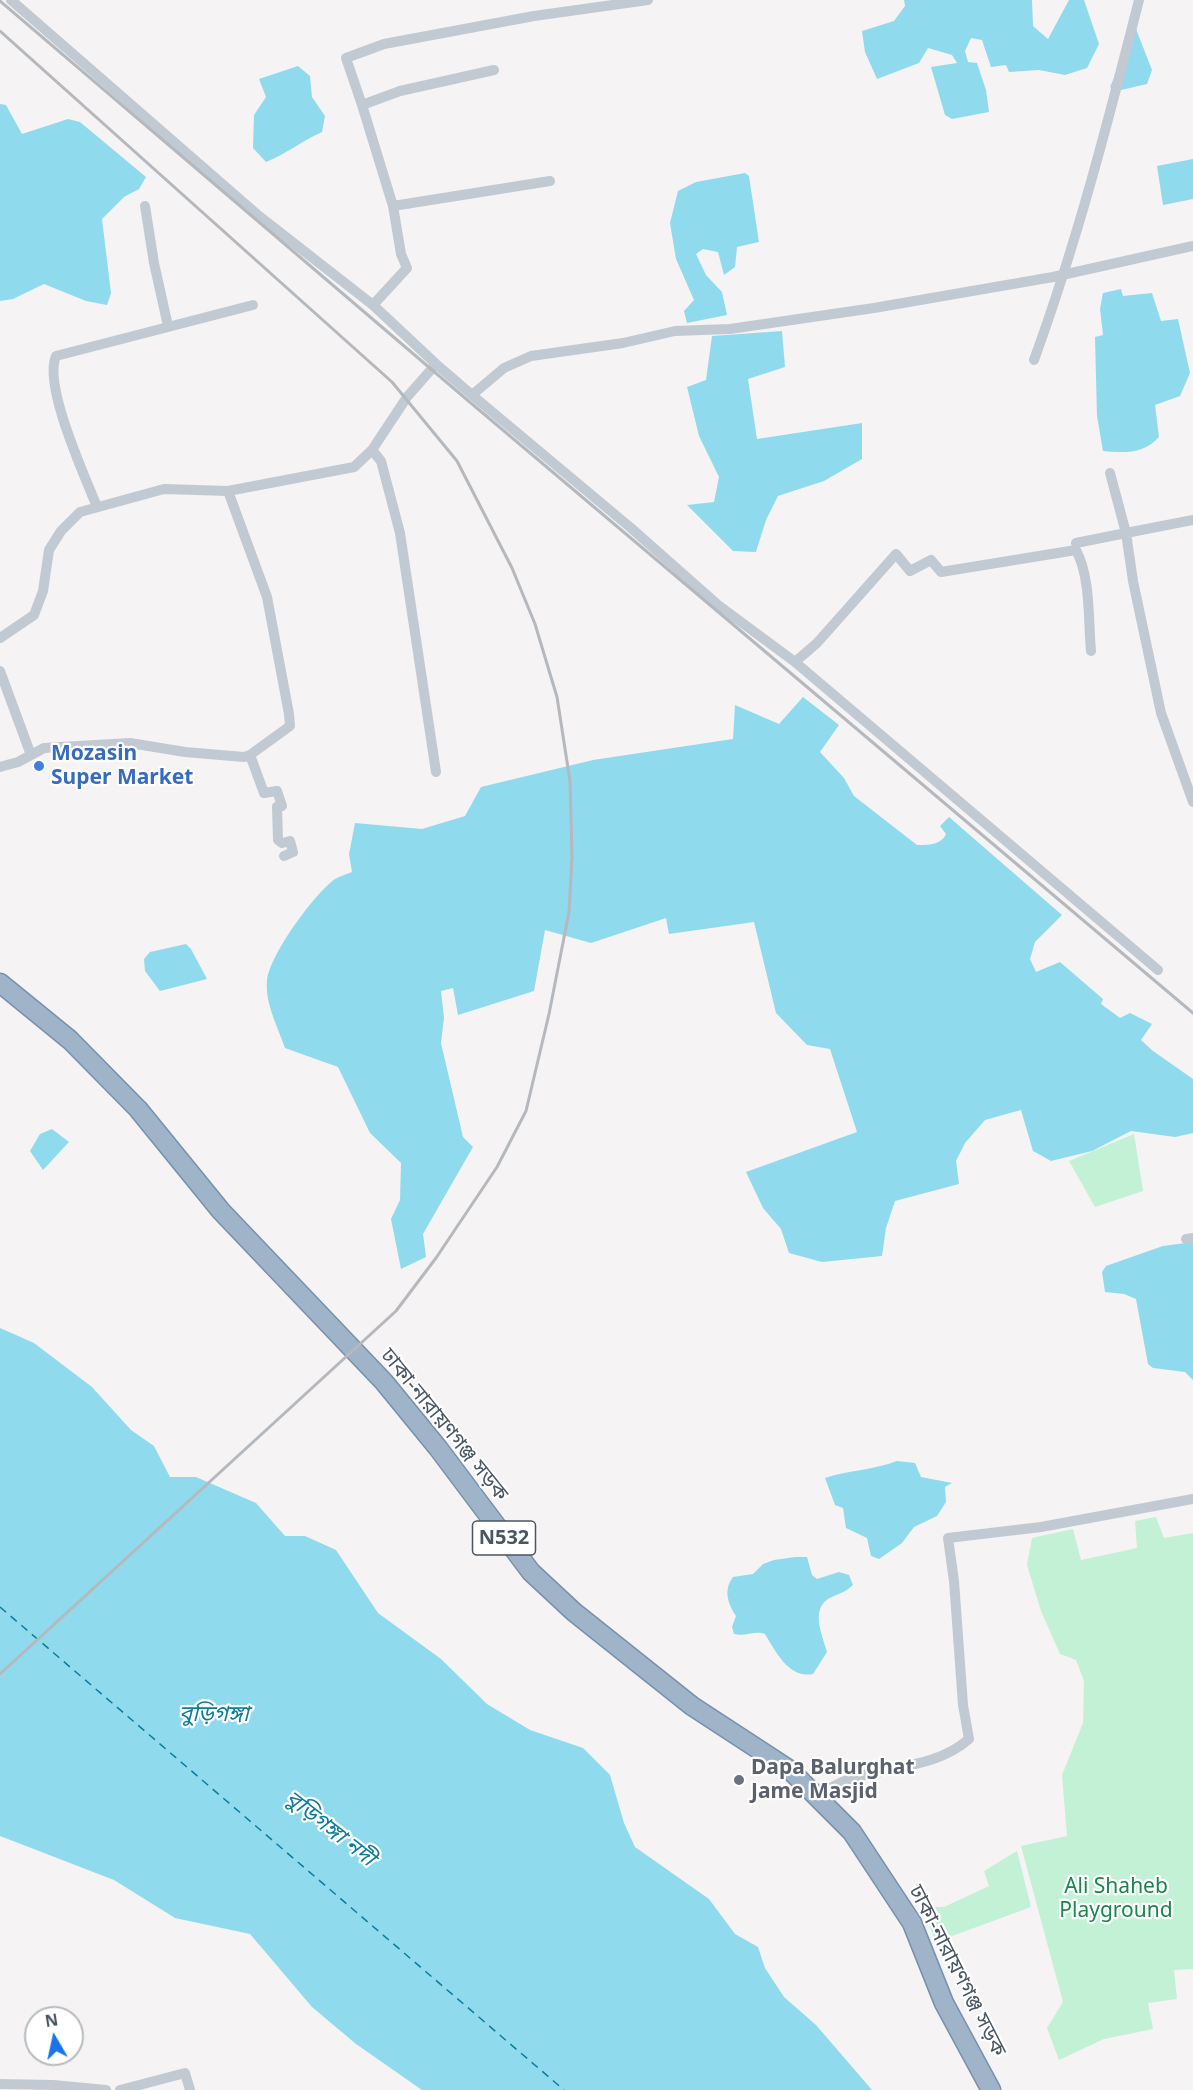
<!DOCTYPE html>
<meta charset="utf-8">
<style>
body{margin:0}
#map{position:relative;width:1193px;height:2090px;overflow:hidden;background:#f5f3f3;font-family:"Noto Sans",sans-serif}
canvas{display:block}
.north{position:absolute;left:24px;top:2006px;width:60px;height:60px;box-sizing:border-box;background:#fff;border:2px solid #b7bbc0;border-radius:50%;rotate:351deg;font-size:16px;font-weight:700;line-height:24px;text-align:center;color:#4a5661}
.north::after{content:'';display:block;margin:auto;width:21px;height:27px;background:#1a73e8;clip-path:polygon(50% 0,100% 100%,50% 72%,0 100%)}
</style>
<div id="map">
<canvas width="1193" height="2090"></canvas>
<div class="north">N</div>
</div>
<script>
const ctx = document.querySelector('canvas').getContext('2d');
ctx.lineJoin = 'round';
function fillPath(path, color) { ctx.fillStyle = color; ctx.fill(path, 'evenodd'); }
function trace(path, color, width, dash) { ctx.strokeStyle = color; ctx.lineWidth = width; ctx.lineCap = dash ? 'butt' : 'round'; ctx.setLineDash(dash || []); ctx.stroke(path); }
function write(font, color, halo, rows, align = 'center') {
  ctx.font = font + ' "Noto Sans","Noto Sans Bengali",sans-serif'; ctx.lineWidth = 4.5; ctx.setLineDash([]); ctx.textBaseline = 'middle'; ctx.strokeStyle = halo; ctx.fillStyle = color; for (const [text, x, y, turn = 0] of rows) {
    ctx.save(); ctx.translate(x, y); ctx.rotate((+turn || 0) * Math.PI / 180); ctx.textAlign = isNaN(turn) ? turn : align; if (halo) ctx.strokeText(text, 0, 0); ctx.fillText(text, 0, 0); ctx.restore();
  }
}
fillPath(new Path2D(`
 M1134,1134L1143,1191L1095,1207L1069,1161Z
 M1156,1517L1164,1538L1193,1533V1969L1174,1970L1177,1999L1148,2003L1153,2029L1104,2039L1059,2060L1047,2028L1063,2002L1021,1846L1067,1836L1062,1775L1083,1723L1084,1681L1076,1660L1060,1654L1041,1611L1027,1565L1032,1538L1073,1529L1081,1560L1137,1548L1135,1521Z
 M1017,1851L1031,1907L936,1942L919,1900L928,1898L930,1907H944L989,1886L984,1871Z`), '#c3f1d5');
fillPath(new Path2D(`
 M904,0H1032L1033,26L1048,39L1069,0H1084L1099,44L1087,68L1065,75L1039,70L1009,72L1006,65L991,67L982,40L971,38L965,51L968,62L977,63L986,90L989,112L952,119L945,115L931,67L957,63L952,55L928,48L919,63L877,79L865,52L862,31L894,21L905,6Z
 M1136,29L1152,70L1147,84L1117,91L1110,87Z
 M298,66L310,76L312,97L325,116L322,132C302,141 286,154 266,162L253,148L254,115L266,97L259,79Z
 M0,104L6,105L22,134L68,119L80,122L146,177L139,189L124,197L102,219L111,293L107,305L86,301L44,284L13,299L0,301Z
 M1193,159V199L1163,205L1157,166Z
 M745,173L749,176L759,242L737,247L735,267L724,275L718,252L703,249L696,254L706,275L722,292L727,315L687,323L684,311L694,300L676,259L670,223L678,191L696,182Z
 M1121,289L1123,296L1152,293L1161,321L1178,319L1190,373L1180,396L1155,405L1159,437C1144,454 1125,453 1103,451L1097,416L1095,337L1103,335L1100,309L1103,293Z
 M782,331L785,367L748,379L757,439L862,423V459L824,481L778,496L766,520L756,552L733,551L687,505L714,502L719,477L699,436L687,387L706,380L712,336Z
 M803,697L839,725L820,752L844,778L854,796L917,845C929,845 941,845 946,834L940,826L949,817L1062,915L1035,942L1030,959L1036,972L1060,962L1103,999L1101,1004L1120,1018L1130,1013L1152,1024L1141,1040L1153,1051L1193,1079V1133L1175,1137L1131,1131L1092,1151L1051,1161L1033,1151L1021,1110L985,1120L965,1143L956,1161L959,1184L895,1201L886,1228L882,1256L822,1262L789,1253L781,1229L763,1208L746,1172L857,1132L830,1049L807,1045L776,1013L754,922L669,934L666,918L591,943L545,930L534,991L458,1015L453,988L441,991L444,1018L441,1043L463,1137L473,1147L423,1234L426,1257L401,1269L391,1219L400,1200L401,1163L370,1133L338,1067L285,1048C278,1027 265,1004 267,981C269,956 314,894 335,879C340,876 347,874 352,872L349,854L355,823L422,829L465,816L481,787L593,760L733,739L735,705L779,724Z
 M186,944L191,949L207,979L160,991L145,971L144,959L150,952Z
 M52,1129L69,1142L43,1170L30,1151L40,1134Z
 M1193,1242V1380L1185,1372L1153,1368L1148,1364L1136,1299L1124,1294L1105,1292L1102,1272L1106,1266L1163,1246Z
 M0,1328L34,1343L92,1387L131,1430L154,1446L170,1477H196L256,1503L285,1536H305L336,1550L378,1613L441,1659L487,1704L530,1730L583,1748L610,1775L624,1823L635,1847L709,1899L735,1934L758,1947L765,1968L784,1997L816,2025L872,2090H422L356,2044L312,2007L250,1934L175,1918L114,1880L0,1836Z
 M897,1461L915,1463L921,1477L952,1483L945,1487L946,1502L937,1516L914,1527L902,1543L879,1559L871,1556L867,1538L846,1528L843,1508L835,1505L825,1478C849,1470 874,1470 897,1461Z
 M795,1557H807L812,1575L817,1579L839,1572L849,1575L853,1585C846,1592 840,1593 832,1597C809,1607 822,1634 827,1652L813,1674C789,1679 776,1652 765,1634C754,1630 746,1637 734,1634L732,1627L736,1616C728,1604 723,1590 733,1577L753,1574L763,1564L774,1560Z`), '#90daee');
trace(new Path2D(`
 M0,1607L564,2090`), '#0c7c9b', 1.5, [8, 6]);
const trunk = new Path2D(`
 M0,983L70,1040L138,1109L221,1211L384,1382L438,1448L531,1572L574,1612L692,1706L790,1770L852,1832L912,1923L944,2003L991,2090`);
trace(trunk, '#7690ad', 21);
trace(new Path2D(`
 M11,0L259,216L373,305L436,364
 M362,105L346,58L384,44L534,16L648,0
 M145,206L154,263L168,326
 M393,206L362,105L400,91L494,70
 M373,305L407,268L401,254L393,206L550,181
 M1034,360C1077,242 1108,122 1139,0
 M472,395L631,528L718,605L795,662L1158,970
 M372,450L381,461L400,533L436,772
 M228,491L267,597L289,714L290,726L250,755L264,793L277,791L282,806L277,807L278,840L282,843L290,841L293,852L284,856
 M97,507C85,476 43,386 56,356L253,305
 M1193,520L1126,533L1133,581L1161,713L1193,802
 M1076,543L1126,533L1110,473
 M0,638L34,615L43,591L49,550L61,531L80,512L164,489L228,491L354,467L372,450L407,397L436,364L472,395L504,368L531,356L623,343L675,331L730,329L874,308L1053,277L1193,246
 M795,662L817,643L896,554L910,571L931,560L941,572L1076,550C1091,578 1088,620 1091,651
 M0,671L31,755
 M0,767L18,762L44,748L130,743L185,752L244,757L250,755
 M1186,1239L1193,1238
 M817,1796C825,1791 833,1786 842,1782C883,1765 934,1770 969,1739L963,1705L954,1581L948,1538L1041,1527L1193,1499
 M0,2084L53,2085L106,2090
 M120,2090L185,2073L190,2090`), '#c1cad2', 10);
trace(trunk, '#9fb4c9', 18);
trace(new Path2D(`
 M0,1L465,398L1193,1013
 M0,31L392,382L457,461L512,568L535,624L557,697L570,781L572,857L569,912L549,1014L526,1111L497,1167L436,1258L396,1311L0,1674`), '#b5b8bd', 3);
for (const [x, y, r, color] of [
 [39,766,6,"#3f7fe0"],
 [739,1780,6,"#6b7280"]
]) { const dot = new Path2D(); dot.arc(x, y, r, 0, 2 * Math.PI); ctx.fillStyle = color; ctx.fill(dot); trace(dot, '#fff', 2); }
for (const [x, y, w] of [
 [504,1538,63]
]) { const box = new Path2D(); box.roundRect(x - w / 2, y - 17, w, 34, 4.5); ctx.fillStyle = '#fff'; ctx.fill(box); trace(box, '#4a5661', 1.5); }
write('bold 20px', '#4a5661', null, [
 ["N532",504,1538]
]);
write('bold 21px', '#366cbe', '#fff', [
 ["Mozasin",51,754],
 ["Super Market",51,778]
], 'left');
write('21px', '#4a5661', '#fff', [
 ["ঢাকা-নারায়ণগঞ্জ সড়ক",444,1425,51],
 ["ঢাকা-নারায়ণগঞ্জ সড়ক",957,1971,63]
]);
write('bold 21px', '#5b616d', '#fff', [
 ["Dapa Balurghat",751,1768],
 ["Jame Masjid",751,1792]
], 'left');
write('21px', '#17864f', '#fff', [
 ["Ali Shaheb",1116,1887],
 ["Playground",1116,1911]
]);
write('italic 22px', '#0c7c9b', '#fff', [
 ["বুড়িগঙ্গা",214,1715],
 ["বুড়িগঙ্গা নদী",330,1829,38]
]);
</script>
